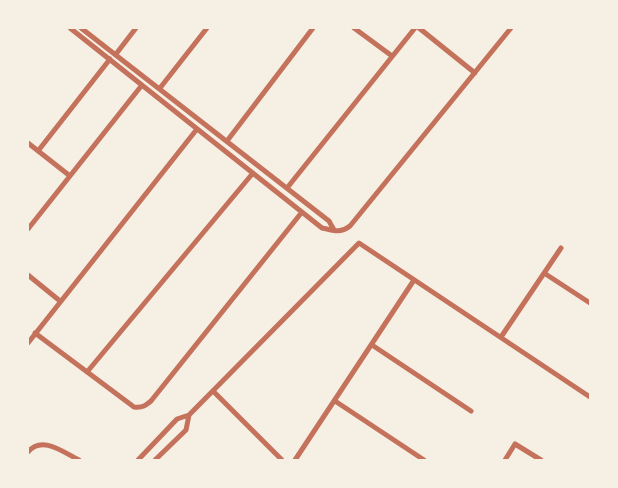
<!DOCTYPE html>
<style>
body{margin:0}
#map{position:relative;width:618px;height:488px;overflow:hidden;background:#f6efe4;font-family:"DM Sans",sans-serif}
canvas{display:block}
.frame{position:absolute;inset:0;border:29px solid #f6efe4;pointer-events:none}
</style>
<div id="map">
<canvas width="618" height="488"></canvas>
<div class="frame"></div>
</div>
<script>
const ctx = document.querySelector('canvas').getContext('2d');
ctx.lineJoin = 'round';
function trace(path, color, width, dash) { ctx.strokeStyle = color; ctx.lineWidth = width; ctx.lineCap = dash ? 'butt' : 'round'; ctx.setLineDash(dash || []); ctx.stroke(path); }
trace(new Path2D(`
 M70,28L322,228C333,230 340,234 350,226L511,28
 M81,28L329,221L334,230
 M354,28L392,56
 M419,28L475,73
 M116,54L136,28
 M160,88L207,28
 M227,141L313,28
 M28,143L70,176
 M38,151L110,59
 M287,188L415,28
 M28,229L142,85
 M544,273L590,303
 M28,275L60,301
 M35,333L134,407C142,408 145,406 151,401L302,212
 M501,337L561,248
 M28,343L197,129
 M372,345L471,411
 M87,372L253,173
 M213,391L282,460
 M335,401L424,460
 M28,452C42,435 63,452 79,460
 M138,460L177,419L189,415L359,243L590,397
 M155,460L186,430L189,415
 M295,460L414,280
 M505,460L515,444L541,460`), '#c5725c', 5);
</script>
